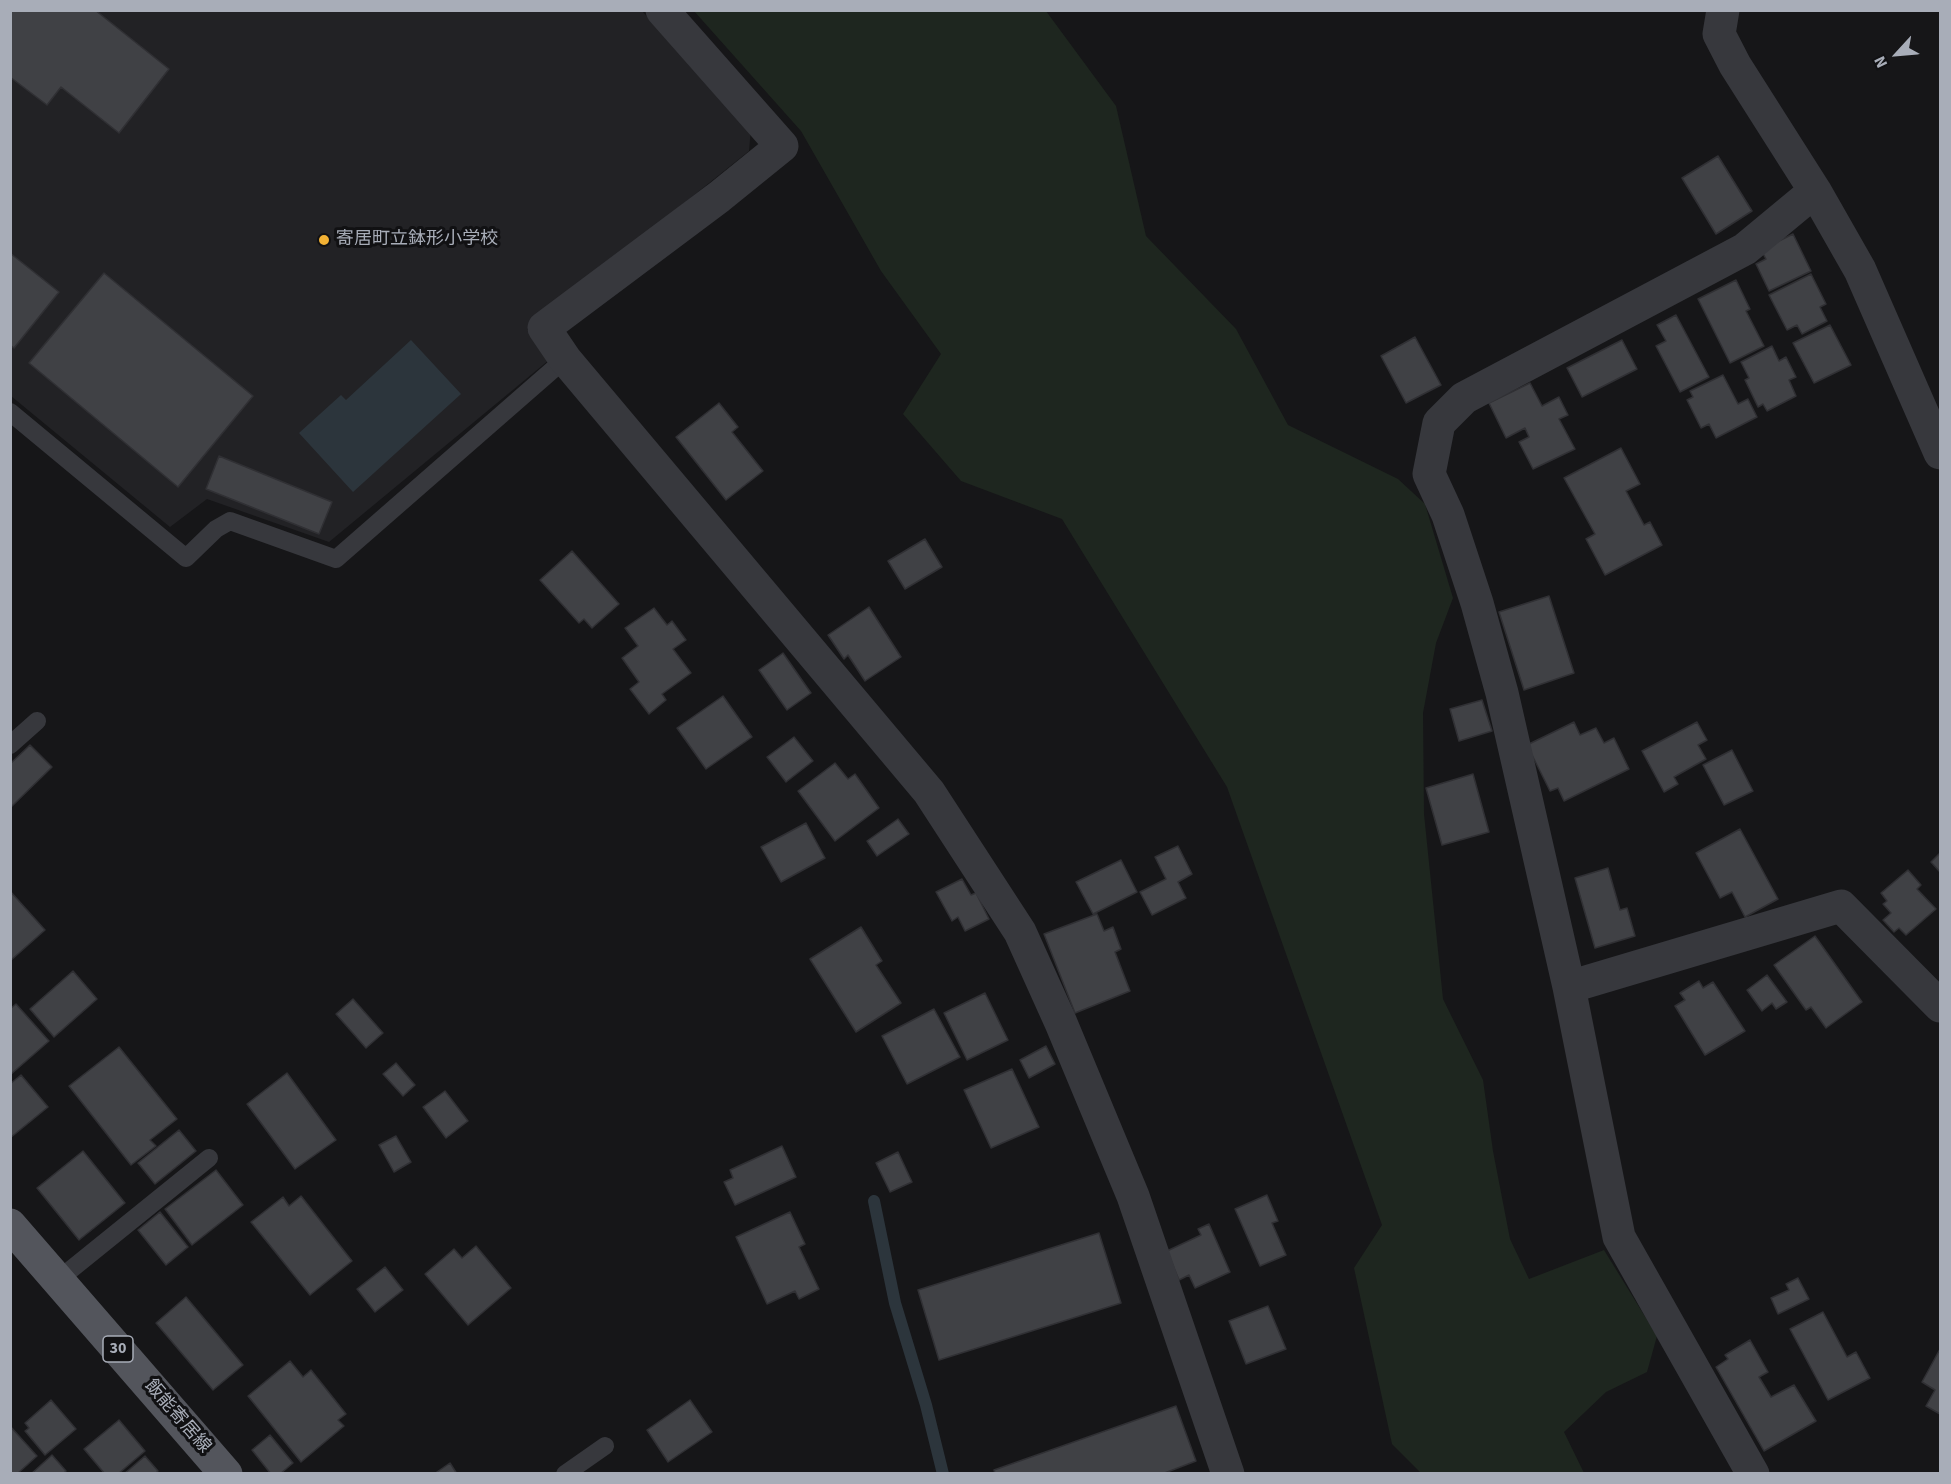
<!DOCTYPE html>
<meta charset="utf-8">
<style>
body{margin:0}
#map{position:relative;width:1951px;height:1484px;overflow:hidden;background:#161618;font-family:"Source Sans 3",sans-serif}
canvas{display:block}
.frame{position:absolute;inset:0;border:12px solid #a8adb8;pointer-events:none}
.north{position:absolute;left:1867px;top:24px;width:60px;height:60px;-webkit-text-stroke:4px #111113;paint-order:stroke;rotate:244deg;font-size:16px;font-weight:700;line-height:24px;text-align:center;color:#a8adb8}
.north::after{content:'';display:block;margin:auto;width:21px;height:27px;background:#a8adb8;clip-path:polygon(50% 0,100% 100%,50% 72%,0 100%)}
</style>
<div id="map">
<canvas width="1951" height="1484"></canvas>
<div class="frame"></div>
<div class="north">N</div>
</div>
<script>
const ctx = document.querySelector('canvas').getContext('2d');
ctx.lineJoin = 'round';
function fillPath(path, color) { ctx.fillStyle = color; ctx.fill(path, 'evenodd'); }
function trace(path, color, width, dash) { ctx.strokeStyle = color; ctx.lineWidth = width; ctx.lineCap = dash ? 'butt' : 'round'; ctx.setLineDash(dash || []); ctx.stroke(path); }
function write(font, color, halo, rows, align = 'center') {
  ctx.font = font + ' "Source Sans 3","Noto Sans JP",sans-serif'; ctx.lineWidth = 6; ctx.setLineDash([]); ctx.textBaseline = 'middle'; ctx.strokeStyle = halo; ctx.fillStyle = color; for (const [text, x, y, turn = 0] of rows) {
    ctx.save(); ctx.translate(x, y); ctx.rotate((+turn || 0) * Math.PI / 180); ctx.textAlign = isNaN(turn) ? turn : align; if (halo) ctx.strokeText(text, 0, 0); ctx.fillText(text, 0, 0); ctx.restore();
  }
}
fillPath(new Path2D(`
 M10,11H642L751,128L749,151L527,329L549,360L329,542L207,499L170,527L11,396Z`), '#222225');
fillPath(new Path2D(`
 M694,11H1046L1116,106L1146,236L1236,329L1288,425L1398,479L1425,504L1453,598L1436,643L1423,713L1424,814L1443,999L1483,1080L1493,1151L1510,1239L1529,1279L1604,1250L1657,1336L1647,1372L1606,1392L1564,1432L1584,1473H1421L1392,1444L1354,1268L1382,1225L1227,787L1062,519L961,481L903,414L941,354L881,271L801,131Z`), '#1e261f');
fillPath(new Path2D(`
 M411,340L461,394L353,492L299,433L341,395L346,400Z`), '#2c353c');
trace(new Path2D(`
 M874,1201L895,1303L926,1405L943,1474`), '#2c353c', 12);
const building = new Path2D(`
 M10,10H95L169,69L119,133L61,87L47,105L10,77Z
 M1718,156L1752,211L1716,234L1682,178Z
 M1793,234L1811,271L1769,291L1756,264L1766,259L1761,250Z
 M10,253L59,292L14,348L10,345Z
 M104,273L253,396L178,487L29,363Z
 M1811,274L1826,304L1820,307L1827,321L1802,334L1797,325L1787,330L1769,295Z
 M1736,280L1750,309L1746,311L1764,346L1730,363L1698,299Z
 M1676,315L1709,377L1680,392L1656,346L1666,341L1657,325Z
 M1830,325L1851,365L1814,383L1793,343Z
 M1415,337L1441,385L1406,403L1381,356Z
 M1622,340L1637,369L1582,397L1567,368Z
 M1772,346L1779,361L1786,357L1796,377L1789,380L1796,396L1767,411L1763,404L1758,407L1745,380L1749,378L1741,362Z
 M1723,375L1738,404L1748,399L1757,417L1716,438L1709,424L1701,428L1687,400L1693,397L1690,391Z
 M1530,383L1542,406L1559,397L1568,415L1559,419L1575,449L1533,469L1519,442L1529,437L1525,428L1506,438L1489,403Z
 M719,403L738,427L732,432L763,471L726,500L676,437Z
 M1621,448L1640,484L1626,491L1644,525L1650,522L1662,545L1605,575L1586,539L1595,534L1564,478Z
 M219,456L332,502L319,534L206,489Z
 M925,539L942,567L905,589L888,561Z
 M572,551L619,604L592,628L584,619L579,623L540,580Z
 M1549,596L1574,673L1524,690L1499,612Z
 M869,607L901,657L865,681L848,655L844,659L828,635Z
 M654,608L667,625L672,621L686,640L673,649L691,673L662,694L666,700L649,714L630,689L639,682L622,658L638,646L625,628Z
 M783,653L811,693L787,710L759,670Z
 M723,696L752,737L706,769L677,728Z
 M1482,700L1492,731L1459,741L1450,709Z
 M1574,722L1580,735L1596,728L1604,743L1614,738L1629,769L1564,801L1558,788L1550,791L1527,745Z
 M1697,722L1707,740L1698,745L1706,759L1674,777L1678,784L1664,792L1642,751Z
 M794,737L813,761L786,782L767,757Z
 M30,745L52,767L11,807L10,764Z
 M1732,750L1753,791L1724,805L1703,765Z
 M835,763L848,779L855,774L879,808L835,841L798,791Z
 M1473,774L1489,832L1442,845L1426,788Z
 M898,819L909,834L877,856L867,841Z
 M806,823L825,858L781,882L761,847Z
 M1740,829L1778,899L1745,917L1732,892L1720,898L1696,853Z
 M1178,846L1192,874L1178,882L1186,898L1152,915L1140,892L1166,879L1155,857Z
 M1940,853V872L1931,862Z
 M1121,860L1137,892L1093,914L1076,882Z
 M1608,868L1620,910L1627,908L1635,936L1595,948L1575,878Z
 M1908,870L1921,885L1917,889L1936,909L1906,935L1899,928L1894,932L1883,920L1891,913L1883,904L1887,901L1881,893Z
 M962,879L971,895L976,893L989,919L965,931L958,917L952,921L936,892Z
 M10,891L45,930L10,961Z
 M1097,914L1104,931L1113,927L1121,949L1115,952L1130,991L1075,1013L1044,934Z
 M861,927L882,961L876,965L901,1003L856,1032L810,959Z
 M1815,936L1862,1002L1826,1028L1811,1007L1806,1010L1774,965Z
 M73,971L97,999L54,1037L30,1009Z
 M1767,975L1787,1002L1776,1009L1772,1003L1762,1011L1747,990Z
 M1699,981L1703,988L1713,982L1745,1031L1705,1055L1675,1006L1685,1000L1680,993Z
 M985,993L1008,1040L967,1060L944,1013Z
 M353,999L383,1033L366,1048L336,1014Z
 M16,1004L49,1041L10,1075V1009Z
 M934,1009L960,1057L907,1084L882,1036Z
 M1046,1046L1055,1064L1029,1078L1020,1060Z
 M119,1047L177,1119L150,1140L156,1146L131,1165L69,1086Z
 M396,1063L415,1085L403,1096L383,1074Z
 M1012,1069L1039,1127L991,1148L964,1090Z
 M287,1073L336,1140L295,1169L247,1104Z
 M21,1075L48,1107L10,1138V1084Z
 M445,1091L468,1121L446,1138L423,1107Z
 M179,1130L196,1151L155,1184L138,1163Z
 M396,1136L411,1162L394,1172L379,1145Z
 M782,1146L796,1177L735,1205L724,1182L733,1178L730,1170Z
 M83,1151L125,1203L79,1240L37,1188Z
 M898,1152L912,1182L890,1192L876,1163Z
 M216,1170L243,1205L192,1245L165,1209Z
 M1267,1195L1278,1221L1272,1223L1286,1255L1260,1266L1235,1209Z
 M301,1196L352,1261L310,1295L251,1222L283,1197L289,1206Z
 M160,1212L188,1247L166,1265L138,1230Z
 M790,1212L805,1244L799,1247L819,1289L799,1299L795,1291L767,1304L736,1237Z
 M1209,1224L1230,1272L1195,1288L1189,1275L1179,1280L1167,1251L1201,1235L1198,1229Z
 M1099,1233L1121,1303L939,1360L918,1290Z
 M476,1246L511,1288L468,1325L425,1274L454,1249L462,1258Z
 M385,1267L403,1290L375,1312L357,1289Z
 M1798,1278L1809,1299L1778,1314L1771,1298L1789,1290L1786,1284Z
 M186,1297L243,1365L213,1390L156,1323Z
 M1268,1306L1286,1349L1246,1364L1229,1321Z
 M1823,1312L1847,1357L1856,1352L1870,1378L1828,1400L1790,1329Z
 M1750,1340L1768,1372L1759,1377L1771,1397L1794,1385L1816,1421L1764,1451L1716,1367L1728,1359L1725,1355Z
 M1940,1349V1414L1926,1406L1935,1390L1922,1382Z
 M290,1361L303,1377L311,1370L346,1414L338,1420L344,1426L301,1462L248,1396Z
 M51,1400L76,1429L45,1455L25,1431L29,1428L25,1423Z
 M690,1400L712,1432L668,1462L647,1430Z
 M1176,1406L1196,1461L1162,1474H995L994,1470Z
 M119,1420L145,1451L118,1474H105L84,1449Z
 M10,1426L37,1456L17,1474H10Z
 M270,1435L293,1463L280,1474H271L252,1450Z
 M52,1455L66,1471L63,1474H31Z
 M145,1456L158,1471L155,1474H124Z
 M450,1463L457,1474H434Z`);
fillPath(building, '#404145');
trace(building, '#303034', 1.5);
trace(new Path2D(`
 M10,412L186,558L216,529L230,521L336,559L565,359
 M10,745L37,721
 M58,1280L209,1158
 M565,1474L605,1446`), '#37383d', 18);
trace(new Path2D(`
 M662,10L782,146L719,197L544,328L565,359L929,792L1020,932L1061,1023L1133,1196L1228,1474
 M1723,10L1719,34L1735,65L1815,191L1860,270L1940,453
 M1569,987L1841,906L1940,1006
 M1753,1474L1619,1237L1569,987L1502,693L1477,603L1448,515L1429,474L1439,423L1464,398L1745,249L1815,191`), '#37383d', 33);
trace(new Path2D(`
 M10,1225L226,1474`), '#53555c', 33);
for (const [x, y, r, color] of [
 [324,240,6,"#f2b134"]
]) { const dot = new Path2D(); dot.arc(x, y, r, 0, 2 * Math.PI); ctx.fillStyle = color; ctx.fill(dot); trace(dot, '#111113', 2); }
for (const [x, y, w] of [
 [118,1349,30]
]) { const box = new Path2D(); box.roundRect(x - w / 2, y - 13, w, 26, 4.5); ctx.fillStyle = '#111113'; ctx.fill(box); trace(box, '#a8adb8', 1.5); }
write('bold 16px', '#a8adb8', null, [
 ["30",118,1349]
]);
write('18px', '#a8adb8', '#111113', [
 ["寄居町立鉢形小学校",336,240]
], 'left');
write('18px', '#a8adb8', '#111113', [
 ["飯能寄居線",177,1417,49]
]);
</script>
